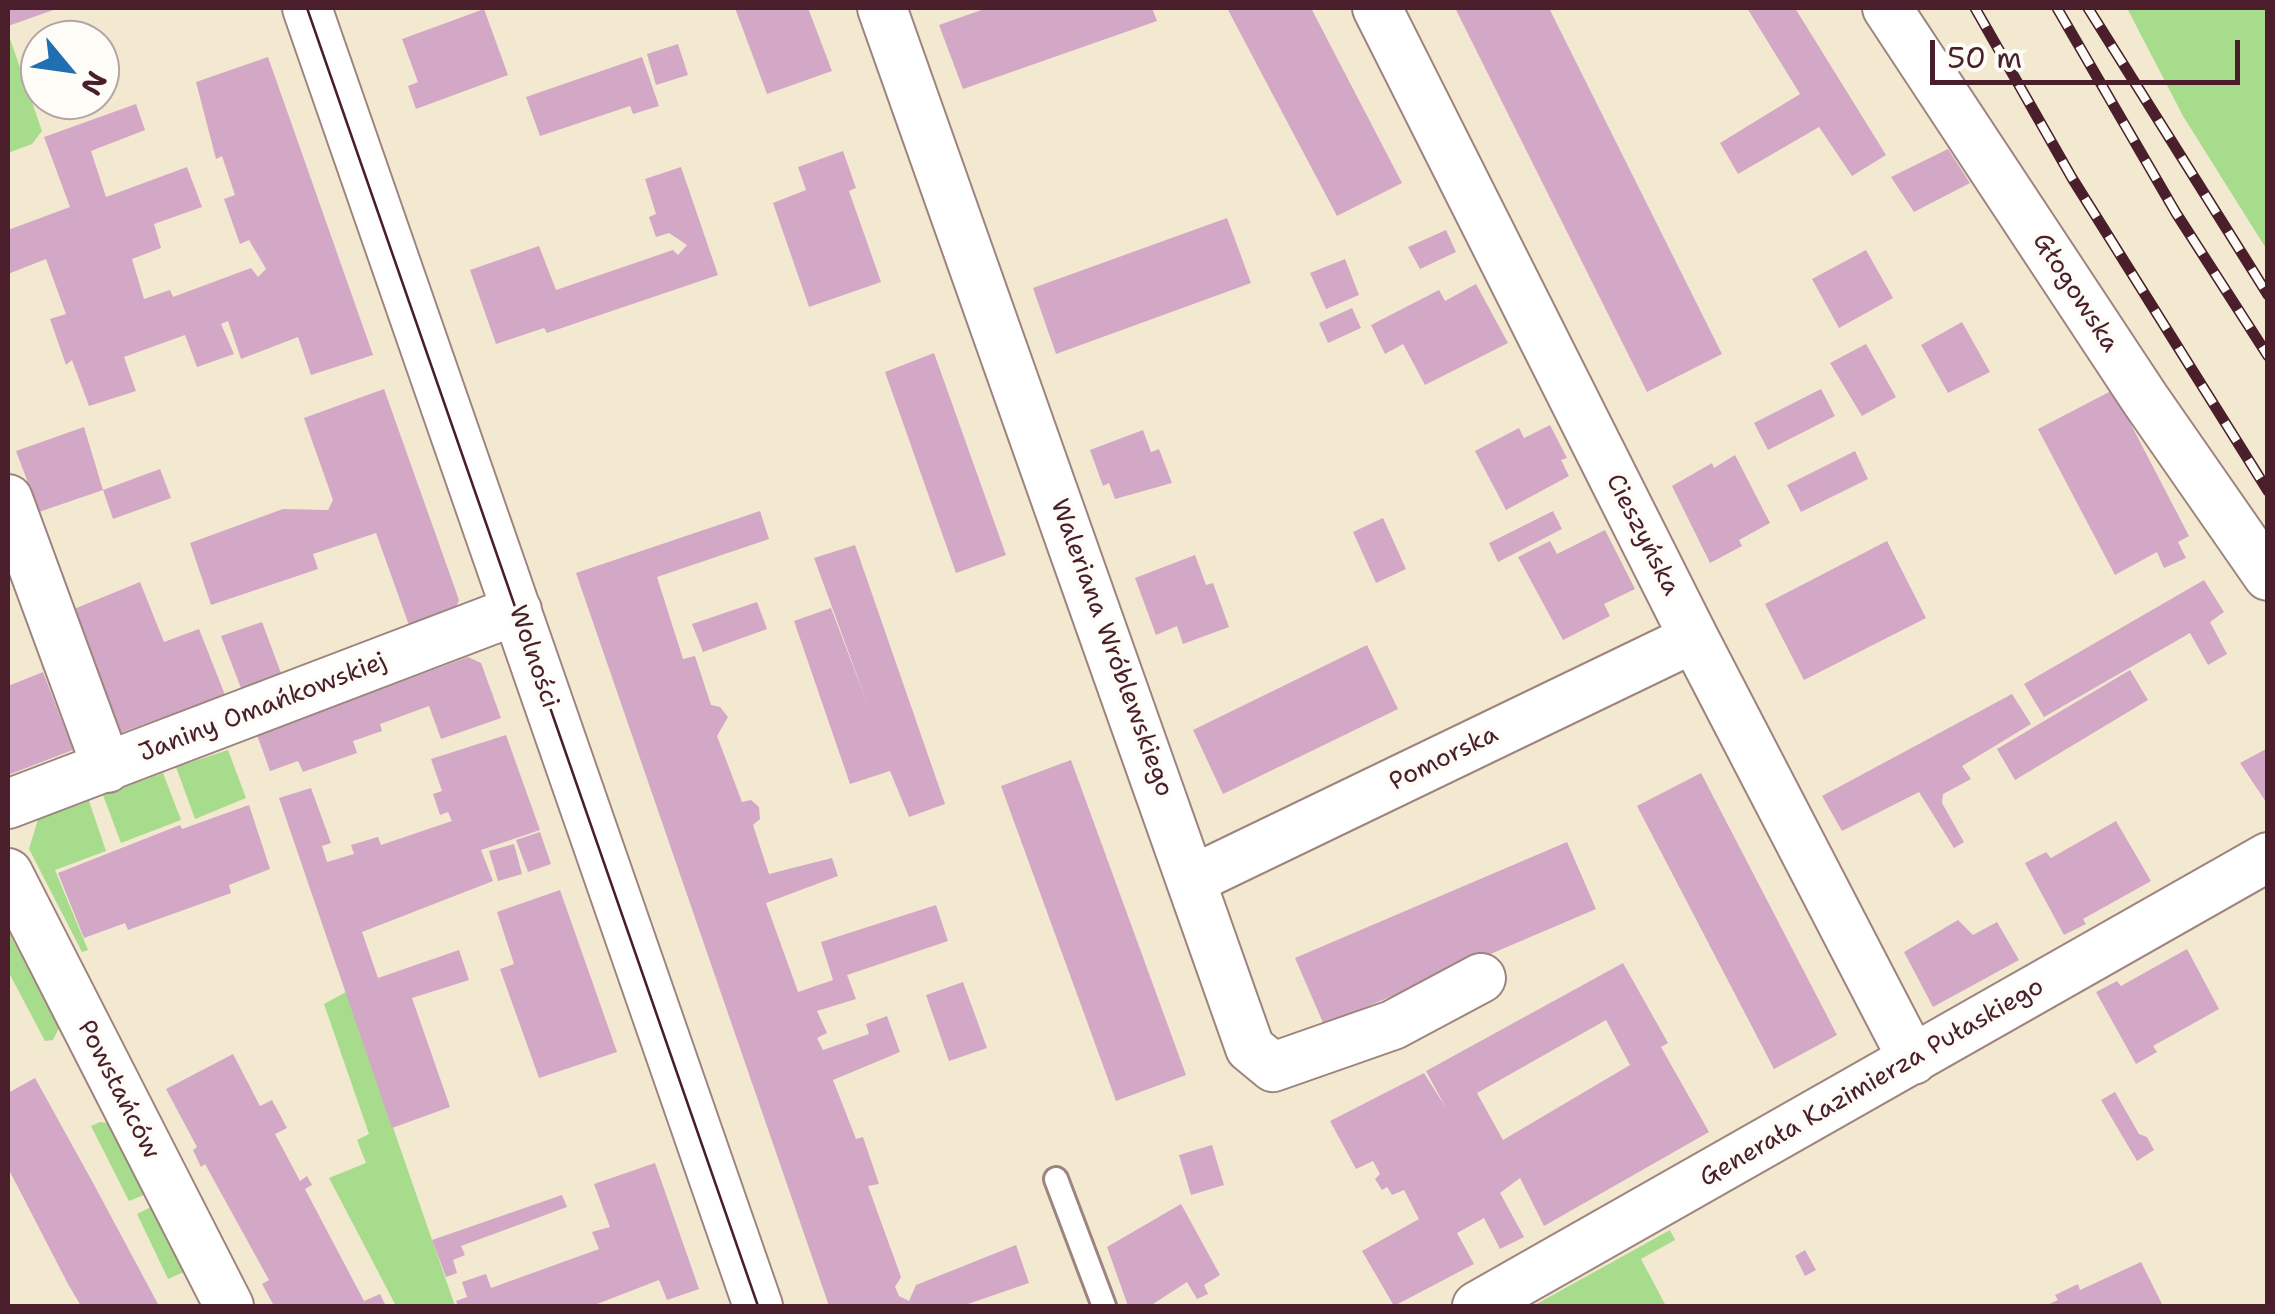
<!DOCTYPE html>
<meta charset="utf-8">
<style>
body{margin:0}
#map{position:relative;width:2275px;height:1314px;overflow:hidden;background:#f3e9d1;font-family:"Shantell Sans",sans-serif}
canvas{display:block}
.frame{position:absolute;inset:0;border:10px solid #4a1f2b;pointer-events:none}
.north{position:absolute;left:20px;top:20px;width:100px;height:100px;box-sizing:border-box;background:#fdfcf7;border:2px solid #b5a4a5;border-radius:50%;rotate:119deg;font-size:28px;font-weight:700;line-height:40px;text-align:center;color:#4a1f2b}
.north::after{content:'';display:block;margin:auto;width:35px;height:45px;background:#1f6fb2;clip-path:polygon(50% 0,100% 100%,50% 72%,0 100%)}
.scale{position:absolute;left:1930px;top:40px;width:310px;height:45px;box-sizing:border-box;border:5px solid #4a1f2b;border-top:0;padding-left:12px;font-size:30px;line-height:35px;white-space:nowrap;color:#4a1f2b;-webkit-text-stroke:8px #fdfcf7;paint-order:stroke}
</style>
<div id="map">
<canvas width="2275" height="1314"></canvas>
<div class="frame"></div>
<div class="north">N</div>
<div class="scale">50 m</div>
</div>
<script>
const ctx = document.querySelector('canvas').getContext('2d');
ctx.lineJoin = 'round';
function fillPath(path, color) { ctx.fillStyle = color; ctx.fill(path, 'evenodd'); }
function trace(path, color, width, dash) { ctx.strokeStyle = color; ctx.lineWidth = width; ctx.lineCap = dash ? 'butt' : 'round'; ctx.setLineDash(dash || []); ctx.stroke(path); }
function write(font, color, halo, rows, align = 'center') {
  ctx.font = font + ' "Shantell Sans",sans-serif'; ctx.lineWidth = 8; ctx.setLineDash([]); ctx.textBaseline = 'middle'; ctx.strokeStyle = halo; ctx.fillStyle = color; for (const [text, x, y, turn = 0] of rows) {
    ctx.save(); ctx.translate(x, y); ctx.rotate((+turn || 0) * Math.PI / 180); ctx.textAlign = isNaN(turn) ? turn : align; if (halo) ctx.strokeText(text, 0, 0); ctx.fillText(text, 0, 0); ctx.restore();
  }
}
fillPath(new Path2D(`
 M2127,8H2267V250L2183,116Z
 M8,33L42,131L32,144L8,153Z
 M228,750L246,798L195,819L176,767Z
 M163,773L181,820L121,843L103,795Z
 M89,801L106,851L55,870L88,950L82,952L29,849L38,819Z
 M8,931L59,1028L53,1040L45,1041L8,971Z
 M346,992L455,1306H396L329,1178L366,1163L357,1140L369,1134L324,1004Z
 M100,1122L108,1123L146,1194L129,1201L91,1126Z
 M151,1207L186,1271L168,1279L137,1214Z
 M1670,1230L1675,1240L1641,1259L1666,1306H1533Z`), '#a7dc8d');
fillPath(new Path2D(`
 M8,8H59L8,26Z
 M735,8H808L832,71L767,94Z
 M987,8H1152L1157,21L963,89L939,25Z
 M1227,8H1311L1402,183L1337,216Z
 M1455,8H1549L1722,354L1647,392Z
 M1747,8H1795L1886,155L1852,176L1819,127L1738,174L1720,143L1800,94Z
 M484,9L508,75L416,109L408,86L418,82L402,39Z
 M678,44L688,75L656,85L647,54Z
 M268,57L373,355L311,375L298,337L241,359L228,321L221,324L234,354L197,367L185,335L124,357L136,391L89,406L72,360L66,365L50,319L66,314L46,259L8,274V230L70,207L44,137L136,104L145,130L91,151L106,197L187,167L202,207L154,224L161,248L132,259L144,299L170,290L173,297L251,268L258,277L266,269L249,240L240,244L224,199L235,195L222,156L216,159L196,82Z
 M642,57L659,106L633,114L630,106L540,136L526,97Z
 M1948,149L1970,183L1914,212L1891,177Z
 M843,151L856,188L849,191L881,282L809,307L773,203L806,190L798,167Z
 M681,167L718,275L547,333L544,328L496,344L470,270L539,246L556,290L673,250L678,255L687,245L669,233L656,237L649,217L656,214L645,179Z
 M1227,218L1251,283L1056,354L1033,288Z
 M1446,230L1456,252L1420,269L1408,247Z
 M1866,250L1893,298L1839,328L1812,279Z
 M1345,259L1359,295L1326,309L1310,273Z
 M1476,284L1508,343L1425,385L1403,344L1385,354L1371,325L1439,290L1445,301Z
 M1352,308L1361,328L1328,343L1319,323Z
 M1962,322L1990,372L1948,393L1921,345Z
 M1866,344L1896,397L1862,416L1830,363Z
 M934,353L1006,555L956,573L885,372Z
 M384,389L459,600L454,612L410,628L376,533L313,554L318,569L211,605L190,543L283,509L328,510L333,500L304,418Z
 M1821,389L1835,416L1768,450L1754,423Z
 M2113,390L2189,536L2178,542L2186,558L2164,568L2157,552L2115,575L2038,429Z
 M1550,425L1567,458L1561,460L1569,476L1506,510L1475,451L1519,428L1524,438Z
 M84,427L103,490L39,512L16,451Z
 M1143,430L1151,452L1159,449L1172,483L1115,499L1109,483L1103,486L1090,450Z
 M1855,451L1868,479L1801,512L1787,485Z
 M1735,455L1770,523L1739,540L1742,546L1710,563L1672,486L1712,463L1714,468Z
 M160,469L171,498L113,519L103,490Z
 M760,511L769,539L657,577L683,659L695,656L711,705L720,707L728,717L717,736L742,802L751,800L759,807L760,819L753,825L769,874L832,858L838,876L766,903L798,992L833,980L821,942L936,905L948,941L847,975L856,999L817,1011L827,1033L817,1038L823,1050L869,1034L866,1024L887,1016L900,1052L833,1080L856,1139L863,1137L879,1184L868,1186L901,1277L895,1287L899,1296L909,1301L916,1285L1016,1245L1029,1283L962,1306H829L576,573Z
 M1553,511L1562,529L1498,562L1489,543Z
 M1383,518L1406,569L1376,583L1353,532Z
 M1605,530L1635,589L1604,604L1610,616L1563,640L1518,557L1550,541L1557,554Z
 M1887,541L1926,618L1804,680L1765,604Z
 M855,545L945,804L909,817L890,771L850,784L794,621L831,608L869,708L814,558Z
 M1195,555L1206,585L1213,583L1229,627L1183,644L1177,626L1156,635L1135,578Z
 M2204,580L2224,612L2210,622L2227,654L2208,665L2190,633L2044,717L2024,684Z
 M140,582L164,642L199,629L225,695L120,733L74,609Z
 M757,602L767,629L703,652L692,624Z
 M262,622L281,673L241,688L221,636Z
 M1367,645L1398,709L1223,794L1193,730Z
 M468,657L481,663L501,718L441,739L429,706L380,724L382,731L353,741L357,753L303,772L298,761L270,771L257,735Z
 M2130,670L2148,700L2015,780L1997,749Z
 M43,672L73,750L8,775V686Z
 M2012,694L2031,724L1962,766L1971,779L1943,794L1942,803L1964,842L1954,848L1919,792L1842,831L1822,796Z
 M506,735L540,830L481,850L493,881L362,932L378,978L459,950L469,980L412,998L450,1107L392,1128L279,798L311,788L331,843L322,846L327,862L354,854L351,845L378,837L381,845L452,821L448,812L440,815L433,794L442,791L431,759Z
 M2268,748V805L2240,763Z
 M1071,760L1186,1075L1116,1101L1001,786Z
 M1701,773L1837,1035L1774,1069L1637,806Z
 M249,805L270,869L229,885L231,893L128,930L125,923L84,938L58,873L180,825L182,829Z
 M2116,821L2151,881L2083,919L2086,924L2064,935L2025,863L2046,852L2051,858Z
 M540,832L551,864L528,872L516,840Z
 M1567,842L1596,909L1324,1025L1295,958Z
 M514,844L522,874L498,881L489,851Z
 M560,890L617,1052L539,1078L500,969L514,964L497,912Z
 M1958,920L1973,935L1997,922L2019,960L1933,1007L1904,952Z
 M2187,949L2219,1009L2153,1046L2157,1052L2136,1064L2096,992L2117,981L2121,986Z
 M1623,963L1668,1043L1661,1047L1709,1132L1544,1226L1520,1178L1500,1193L1524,1237L1500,1249L1484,1218L1457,1233L1474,1264L1394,1306L1362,1251L1419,1219L1404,1190L1392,1195L1387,1187L1382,1190L1375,1179L1380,1174L1373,1161L1356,1169L1330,1121L1424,1073L1446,1108L1426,1071ZM1606,1020L1630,1065L1503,1140L1477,1093Z
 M963,982L987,1048L949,1061L926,995Z
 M233,1054L260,1106L272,1100L287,1128L275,1134L300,1181L307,1176L312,1185L305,1189L364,1301L380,1294L386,1306H274L262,1284L269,1280L205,1164L201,1167L193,1150L197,1147L166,1089Z
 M35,1078L92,1181L159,1306H81L68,1284L8,1168V1093Z
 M2115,1092L2139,1134L2147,1137L2154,1150L2137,1161L2101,1100Z
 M1212,1145L1224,1185L1191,1195L1179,1155Z
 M655,1163L699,1289L667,1300L659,1280L592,1306H458L456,1301L467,1297L462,1282L486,1274L491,1288L599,1249L592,1232L610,1227L594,1184Z
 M562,1195L567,1207L461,1246L465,1255L453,1260L457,1273L446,1277L432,1240Z
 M1181,1204L1220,1275L1204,1285L1208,1294L1197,1299L1187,1282L1150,1306H1128L1107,1247Z
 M1805,1250L1816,1270L1805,1276L1795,1256Z
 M2141,1262L2163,1306H2045L2058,1300L2055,1295L2078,1284L2080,1290Z`), '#d2a8c6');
const service = new Path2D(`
 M1056,1179L1104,1306`);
const minor = new Path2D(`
 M307,8L758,1306
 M882,8L1250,1048L1273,1067L1393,1025L1481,978
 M1377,8L1694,638L1913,1060
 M1887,8L2145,399L2268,576
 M8,499L107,768
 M8,804L517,610
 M8,873L229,1306
 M1194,879L1694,638
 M1477,1306L2268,857`);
trace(service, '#9e847e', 28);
trace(minor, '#9e847e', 52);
trace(service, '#fff', 22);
trace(minor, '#fff', 48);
trace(new Path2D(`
 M307,8L758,1306`), '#4a1f2b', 2.5);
const rail = new Path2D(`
 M1975,8L2072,178L2268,491
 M2057,8L2176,213L2268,356
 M2088,8L2268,295`);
trace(rail, '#4a1f2b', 11);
trace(rail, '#fdfcf7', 8, [22]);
write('25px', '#4a1f2b', '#fdfcf7', [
 ["Głogowska",2075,293,57],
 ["Cieszyńska",1642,535,63],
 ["Waleriana Wróblewskiego",1111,648,70],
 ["Wolności",533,657,71],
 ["Janiny Omańkowskiej",263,708,-21],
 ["Pomorska",1444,759,-26],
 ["Generała Kazimierza Pułaskiego",1872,1083,-30],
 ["Powstańców",118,1090,63]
]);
</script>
